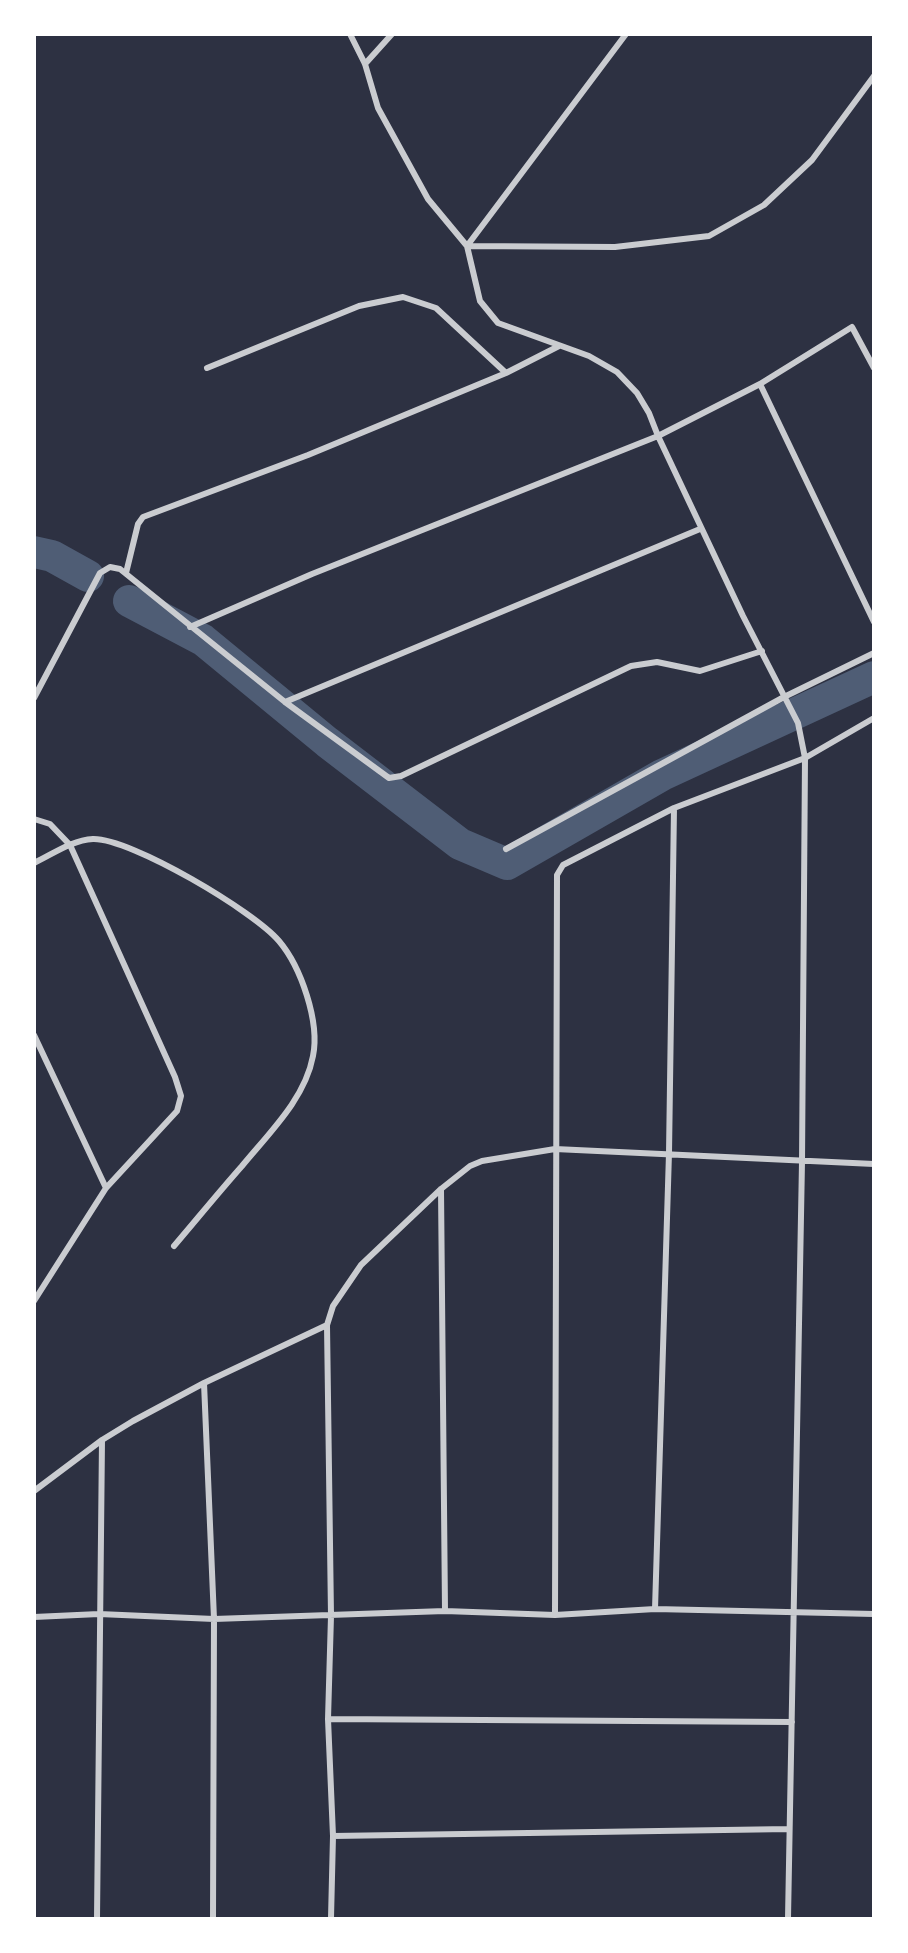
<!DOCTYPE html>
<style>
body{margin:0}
#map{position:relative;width:908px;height:1953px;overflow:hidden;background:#2d3142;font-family:Commissioner,sans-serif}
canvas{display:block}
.frame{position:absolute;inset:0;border:36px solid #fff;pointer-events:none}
</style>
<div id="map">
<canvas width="908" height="1953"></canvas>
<div class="frame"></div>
</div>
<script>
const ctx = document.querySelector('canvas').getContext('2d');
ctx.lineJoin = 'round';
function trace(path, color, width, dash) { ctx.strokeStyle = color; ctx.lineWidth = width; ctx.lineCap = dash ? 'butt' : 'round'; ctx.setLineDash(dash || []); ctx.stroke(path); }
trace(new Path2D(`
 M34,552L52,556L88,576
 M129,601L203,640L327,742L460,844L507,864L662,775L874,677`), '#4f5d75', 32);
trace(new Path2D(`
 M350,34L365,64L378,108L428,199L467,246L480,301L498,323L589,356L617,372L637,393L649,413L658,436L743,616L798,723L805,758L802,1162L788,1918
 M626,34L467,246L615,247L709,236L764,205L812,160L874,76
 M365,64L392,34
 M207,368L359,306L403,297L436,308L506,373
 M760,384L874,622
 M126,573L138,524L143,517L308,455L506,373L559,346
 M190,627L312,574L658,436L760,384L852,327L874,368
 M34,698L100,573L110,567L120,569L285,702L389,778L401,776L631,666L657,662L700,671L762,651
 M285,702L700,529
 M34,819L50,824L70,845L175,1077L181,1096L177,1111L106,1188L34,1301
 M506,849L784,697L874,653
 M34,863C53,854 72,840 93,839C131,838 255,912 279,941C301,967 320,1022 313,1056C305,1099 269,1133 242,1166C219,1192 197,1219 174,1246
 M34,1035L106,1188
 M441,1189L445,1611
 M204,1383L214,1619L213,1918
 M34,1491L102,1440L133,1421L204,1383L327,1325
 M655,1609L669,1153L674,808
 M555,1615L557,875L563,865L674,808L805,758L874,718
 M34,1617L99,1614L214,1619L445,1611L555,1615L655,1609L874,1614
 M328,1719L792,1722
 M333,1836L789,1829
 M97,1918L102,1440
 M331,1918L333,1836L328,1719L331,1616L327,1325L333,1306L361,1265L441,1189L470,1166L482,1161L555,1149L874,1164`), '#caccd0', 6);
</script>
